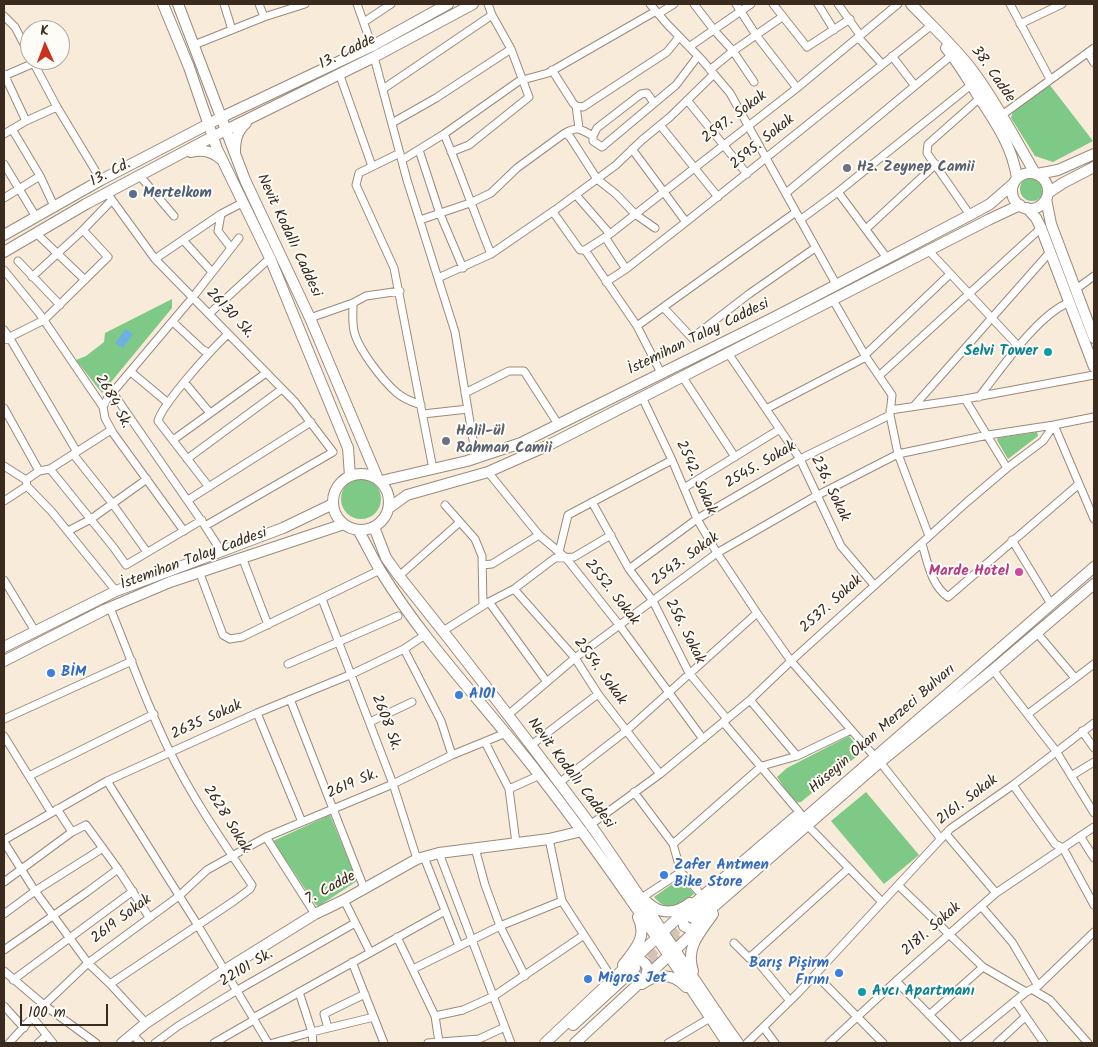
<!DOCTYPE html>
<meta charset="utf-8">
<style>
body{margin:0}
#map{position:relative;width:1098px;height:1047px;overflow:hidden;background:#f9ebd9;font-family:Kalam,sans-serif}
canvas{display:block}
.frame{position:absolute;inset:0;border:5px solid #3b2a1e;pointer-events:none}
.north{position:absolute;left:20px;top:20px;width:50px;height:50px;box-sizing:border-box;background:#fdfcf7;border:1px solid #afa8a0;border-radius:50%;rotate:358deg;font-size:14px;font-weight:700;line-height:20px;text-align:center;color:#3b2a1e}
.north::after{content:'';display:block;margin:auto;width:18px;height:22px;background:#c8321e;clip-path:polygon(50% 0,100% 100%,50% 72%,0 100%)}
.scale{position:absolute;left:20px;top:1004px;width:88px;height:22px;box-sizing:border-box;border:2px solid #3b2a1e;border-top:0;padding-left:6px;font-size:15px;line-height:18px;white-space:nowrap;color:#3b2a1e;-webkit-text-stroke:4px #fdfcf7;paint-order:stroke}
</style>
<div id="map">
<canvas width="1098" height="1047"></canvas>
<div class="frame"></div>
<div class="north">K</div>
<div class="scale">100 m</div>
</div>
<script>
const ctx = document.querySelector('canvas').getContext('2d');
ctx.lineJoin = 'round';
function fillPath(path, color) { ctx.fillStyle = color; ctx.fill(path, 'evenodd'); }
function trace(path, color, width, dash) { ctx.strokeStyle = color; ctx.lineWidth = width; ctx.lineCap = dash ? 'butt' : 'round'; ctx.setLineDash(dash || []); ctx.stroke(path); }
function write(font, color, halo, rows, align = 'center') {
  ctx.font = font + ' Kalam,sans-serif'; ctx.lineWidth = 4; ctx.setLineDash([]); ctx.textBaseline = 'middle'; ctx.strokeStyle = halo; ctx.fillStyle = color; for (const [text, x, y, turn = 0] of rows) {
    ctx.save(); ctx.translate(x, y); ctx.rotate((+turn || 0) * Math.PI / 180); ctx.textAlign = isNaN(turn) ? turn : align; if (halo) ctx.strokeText(text, 0, 0); ctx.fillText(text, 0, 0); ctx.restore();
  }
}
fillPath(new Path2D(`
 M1049,84L1093,141L1053,162L1035,156L1011,118L1013,111Z
 M1020 189a12 12 0 1 1 24 0a12 12 0 1 1-24 0Z
 M172,299V308L102,393L76,360L86,356L104,342L105,333Z
 M1037,432L1038,436L1008,459L997,440L998,438Z
 M341 499a20 20 0 1 1 40 0a20 20 0 1 1-40 0Z
 M849,736L860,750L857,756L801,802L795,803L777,777L787,768Z
 M866,792L919,855L884,884L831,821Z
 M330,815L357,881L319,906L316,905L273,841Z
 M681,878L694,894C679,905 668,914 654,897Z`), '#7fc986');
fillPath(new Path2D(`
 M126,329L133,334L123,348L115,343Z`), '#6fb0e3');
trace(new Path2D(`
 M637,967L688,919
 M640,974L694,923`), '#d3c4b4', 10, [10, 5]);
const street = new Path2D(`
 M224,4L232,30
 M259,4L264,17
 M357,4L372,46
 M650,4L667,24L702,60L730,93L836,284
 M694,4L714,30L733,51L754,82
 M736,4L756,35L797,88
 M773,4L807,47L850,19
 M818,4L834,30
 M838,4L860,35
 M1010,4L1050,79
 M658,14L674,4
 M4,16L15,27L30,56
 M364,22L391,4
 M1020,24L1062,4
 M858,37L882,64
 M194,45L264,17L305,4
 M689,47L751,4
 M1088,53L1094,63
 M892,56L915,86
 M374,57L407,180L455,332L476,458
 M32,60L57,107L101,180
 M552,70L573,103L576,106L583,107L667,52L679,37
 M710,70L733,51L782,17
 M339,73L372,166
 M4,74L26,121
 M4,76L34,63
 M383,89L492,15
 M687,100L747,174
 M654,103L647,93L641,94L597,128L593,136V141L602,147L676,85L698,56
 M576,106L579,128
 M1002,115L1094,48
 M392,123L436,98L511,49
 M660,125L718,197
 M12,129L40,176L54,206
 M565,133C578,126 580,129 593,136
 M4,134L26,121L57,107
 M444,134C461,174 475,215 491,254
 M632,149L686,222L928,28
 M419,150L440,214L463,268
 M451,152L469,145L529,97L511,49L492,15L488,4
 M400,153L359,173L356,185L394,268L433,469
 M402,160L444,134L519,81L548,73L656,11
 M4,164L36,217
 M140,176L174,216
 M838,192L887,258
 M107,193L155,259L295,402L333,452L205,526L113,393
 M786,193L952,55
 M576,195L610,234
 M4,198L40,176
 M553,212L580,250H585L637,326L661,373
 M221,214L218,231L231,248
 M970,215L927,153L928,144L980,98
 M420,220L470,203L491,193L517,168L565,133L570,137L597,179L616,194L635,214L655,228
 M800,220L838,192L971,85
 M866,229L936,164
 M36,233L85,280
 M605,237L626,269
 M183,240L212,272
 M585,250L610,234L797,88L898,4
 M929,251L1019,347
 M155,259L221,214L242,203
 M18,261L60,305
 M4,270L39,313L103,407L105,418L113,433L184,531
 M32,277L83,230L112,200
 M438,278L491,254L555,210L616,165L642,140L670,117L714,74
 M606,282L626,269L686,222
 M1076,289L1094,276
 M833,300L866,357L892,395L890,415L898,454L929,536
 M353,303C353,312 352,322 354,331C358,349 383,381 397,393C404,399 412,402 421,405
 M664,308L692,338L749,294L815,248
 M209,314L270,258
 M310,318L353,303L366,296L400,291
 M173,322L203,350L209,353
 M637,326L796,212
 M4,330L9,337L77,452
 M4,340L44,320L108,257L83,230
 M728,353L800,459L841,546L874,585
 M865,355L950,274
 M131,372L168,403
 M880,375L1041,228
 M682,376L735,457
 M185,383L210,413
 M465,393L509,371H524L558,424
 M642,397L672,460L697,519L717,553L757,613L791,661L875,757
 M979,397C1002,368 1037,315 1070,302
 M965,399L1007,468
 M914,406L1050,252
 M103,407L107,399L193,297L239,238
 M4,408L39,471
 M766,409L866,357
 M890,410L965,399L1094,375
 M423,414L468,409
 M173,440L266,373
 M73,454L112,503L147,552
 M187,459L282,389
 M4,466L26,480L27,486L52,512L116,591
 M50,469L114,548L126,565L202,520
 M488,472L539,535L566,558L620,626L703,739
 M26,480L39,471L50,469L111,430
 M209,487L158,421C162,404 213,348 228,334
 M684,488L780,429
 M188,500L311,422
 M4,501L27,486
 M592,502L629,569L653,601L689,673L727,719
 M445,505L475,539L482,556L483,606
 M205,526L221,551
 M68,531L91,519L147,479
 M1012,540L1051,604
 M922,544C928,563 931,585 948,597L1079,484
 M559,552L568,515L672,460
 M242,557L268,625
 M482,565L492,564L539,535
 M629,569L697,519L800,459L890,415
 M199,571L223,635L230,639L242,637L380,570
 M399,576L460,522
 M4,580L35,631
 M514,589L575,658L598,694L660,774
 M322,599L393,784L417,859
 M489,602L547,682
 M110,608C130,656 147,706 170,752C193,799 223,842 252,885L250,889L234,901L110,984
 M443,631L489,602L514,589L555,558L574,557L611,535
 M1037,633L1075,678
 M404,649L441,721L452,755
 M288,664L398,616
 M993,670L1056,751L1094,813
 M290,699L364,888
 M750,700L797,756
 M257,713L302,822
 M1028,714L1094,664
 M508,715L575,658L717,553L816,496L898,454L988,435L1054,425L1094,519
 M4,719L132,661
 M370,722L412,702
 M723,722L800,813
 M1082,731L1094,748
 M4,736L51,812
 M485,742L509,789L516,843
 M530,746L598,694
 M880,762L941,839
 M29,776L154,714
 M1071,776L1094,762
 M107,781L197,924L268,1043
 M559,783L626,731L757,613
 M1013,785L1055,844L1063,848L1094,905
 M509,789L540,775
 M634,792L673,844L681,872L698,891
 M57,809L72,832
 M590,825L660,774L750,700L791,661L967,502L1007,468L1043,441L1054,425L1094,417
 M811,829L882,902
 M946,834L996,893
 M1080,836L1094,858
 M266,837L315,914
 M549,839L562,901L608,972
 M4,840L107,781L257,713L352,674L404,649L425,635
 M4,842L35,891L88,963L110,984L146,1023
 M673,844L762,766L797,756L851,730
 M475,848L485,885L500,926L525,976
 M439,853L511,1043
 M424,857L459,946
 M4,882L72,832L86,825L118,869L149,917
 M898,885L983,967L1026,992
 M643,897L681,872
 M344,900L370,952
 M981,906L1012,942L1038,986
 M4,914L35,891L103,848
 M397,937L435,1016L439,1042
 M734,943L749,958L849,868
 M4,950L87,892L118,869
 M752,955L790,1001
 M352,962L384,1043
 M413,969L500,926L562,901
 M4,971L44,1005L96,1043
 M816,975L883,1043
 M13,980L133,891
 M896,981L957,1043
 M1033,990L1050,1000L1088,1043
 M299,992L312,1032L313,1043
 M1015,1001L1044,1043
 M4,1006L24,1028
 M929,1015L983,967
 M435,1016L463,1010L494,996L584,935
 M33,1018L53,1043
 M253,1018L445,911
 M328,1028L324,1014L365,994
 M764,1028L775,1043
 M132,1034L141,1043
 M9,1043L44,1005L88,963L179,896L207,870L266,837L393,784L452,755L506,733
 M38,1043L47,1035
 M155,1043L178,1026L236,991L355,923
 M214,1043L254,1020
 M273,1043L312,1032L374,1017
 M428,1043L479,1039L505,1027
 M668,1043L710,1018
 M747,1043L798,993L950,829L1013,785L1094,723
 M829,1043L896,981L996,893L1094,827
 M964,1043L1026,992L1038,986L1094,932
 M997,1043L1025,1017`);
const secondary = new Path2D(`
 M163,4L189,67L217,149L270,258L348,448L350,476
 M178,4L245,180L310,318L378,479
 M911,4C932,26 955,47 973,71C997,103 1015,139 1035,173
 M946,48C958,62 967,78 977,94C995,122 1012,145 1017,178
 M191,152C203,149 211,151 221,159
 M235,152C235,140 237,131 246,123
 M1012 191a18 18 0 1 1 36 0a18 18 0 1 1-36 0Z
 M1037,174L1058,170L1094,154
 M1048,193L1063,183L1094,167
 M1046,199L1051,224L1094,338
 M1027,208L1036,218L1041,228L1094,367
 M4,235L101,180L220,118L372,46L448,4
 M4,252L86,204L212,137L374,57L473,4
 M333 502a28 28 0 1 1 56 0a28 28 0 1 1-56 0Z
 M381,481L467,461L521,443L773,318L970,215L990,204L1014,183
 M389,508L407,495L488,472L549,445L990,219L1020,205
 M374,527L386,558L399,576C464,657 528,740 590,824C641,896 687,971 738,1043
 M358,530C366,543 372,557 380,570C425,644 487,707 540,776C607,862 667,952 727,1043
 M4,647L116,591L283,528L333,504
 M4,661L104,610L170,582L344,524
 M647,902C660,915 676,914 690,903
 M623,965C635,949 648,937 638,917
 M693,971C685,947 700,933 713,914
 M642,984C657,973 673,973 686,987
 M122,1043L146,1023L225,970L315,914L344,900L417,859L439,853L549,839L582,831`);
const primary = new Path2D(`
 M684,912L682,918L684,926L690,929L698,928
 M691,917L1094,567
 M696,922L880,762L993,670L1094,584
 M629,962C637,957 644,960 648,968L646,976
 M573,1025L635,968
 M545,1043L684,912L795,817
 M575,1043L706,921`);
trace(street, '#9a8a7c', 9);
trace(secondary, '#9a8a7c', 12);
trace(primary, '#9a8a7c', 12);
trace(street, '#fff', 7);
trace(secondary, '#fff', 10);
trace(primary, '#fff', 10);
for (const [x, y, r, color] of [
 [847,168,5,"#6b7280"],
 [133,194,5,"#5c6f8a"],
 [1048,352,5,"#0f9aa8"],
 [446,441,5,"#6b7280"],
 [1019,572,5,"#d1479c"],
 [51,673,5,"#3f7fe0"],
 [459,695,5,"#3f7fe0"],
 [664,875,5,"#3f7fe0"],
 [839,973,5,"#3f7fe0"],
 [588,979,5,"#3f7fe0"],
 [862,992,5,"#0f9aa8"]
]) { const dot = new Path2D(); dot.arc(x, y, r, 0, 2 * Math.PI); ctx.fillStyle = color; ctx.fill(dot); trace(dot, '#fdfcf7', 2); }
write('15px', '#3b2a1e', '#fdfcf7', [
 ["13. Cadde",348,53,-26],
 ["38. Cadde",992,75,55],
 ["2597. Sokak",735,118,-37],
 ["2595. Sokak",763,143,-39],
 ["13. Cd.",111,174,-27],
 ["Nevit Kodallı Caddesi",288,236,65],
 ["26130 Sk.",229,314,47],
 ["İstemihan Talay Caddesi",699,338,-26],
 ["2684 Sk.",112,402,61],
 ["2545. Sokak",761,466,-30],
 ["2542. Sokak",695,478,66],
 ["236. Sokak",829,489,64],
 ["İstemihan Talay Caddesi",194,560,-20],
 ["2543. Sokak",686,560,-36],
 ["2552. Sokak",611,593,52],
 ["2537. Sokak",832,605,-42],
 ["256. Sokak",684,632,63],
 ["2554. Sokak",599,672,54],
 ["2635 Sokak",207,721,-24],
 ["2608 Sk.",385,723,69],
 ["Hüseyin Okan Merzeci Bulvarı",883,730,-41],
 ["Nevit Kodallı Caddesi",570,774,53],
 ["2619 Sk.",353,785,-23],
 ["2161. Sokak",968,801,-37],
 ["2628 Sokak",226,820,58],
 ["7. Cadde",331,889,-28],
 ["2619 Sokak",122,920,-37],
 ["2181. Sokak",932,930,-41],
 ["22101 Sk.",247,969,-31]
]);
write('bold 15px', '#5b616d', '#fdfcf7', [
 ["Hz. Zeynep Camii",857,168],
 ["Halil-ül",456,432],
 ["Rahman Camii",456,449]
], 'left');
write('bold 15px', '#4e5e75', '#fdfcf7', [
 ["Mertelkom",143,194]
], 'left');
write('bold 15px', '#0d838f', '#fdfcf7', [
 ["Selvi Tower",1038,352],
 ["Avcı Apartmanı",872,992,"left"]
], 'right');
write('bold 15px', '#b23c85', '#fdfcf7', [
 ["Marde Hotel",1009,572]
], 'right');
write('bold 15px', '#366cbe', '#fdfcf7', [
 ["BİM",61,673],
 ["A101",469,695],
 ["Zafer Antmen",674,866],
 ["Bike Store",674,883],
 ["Barış Pişirm",829,964,"right"],
 ["Fırını",829,981,"right"],
 ["Migros Jet",598,979]
], 'left');
</script>
